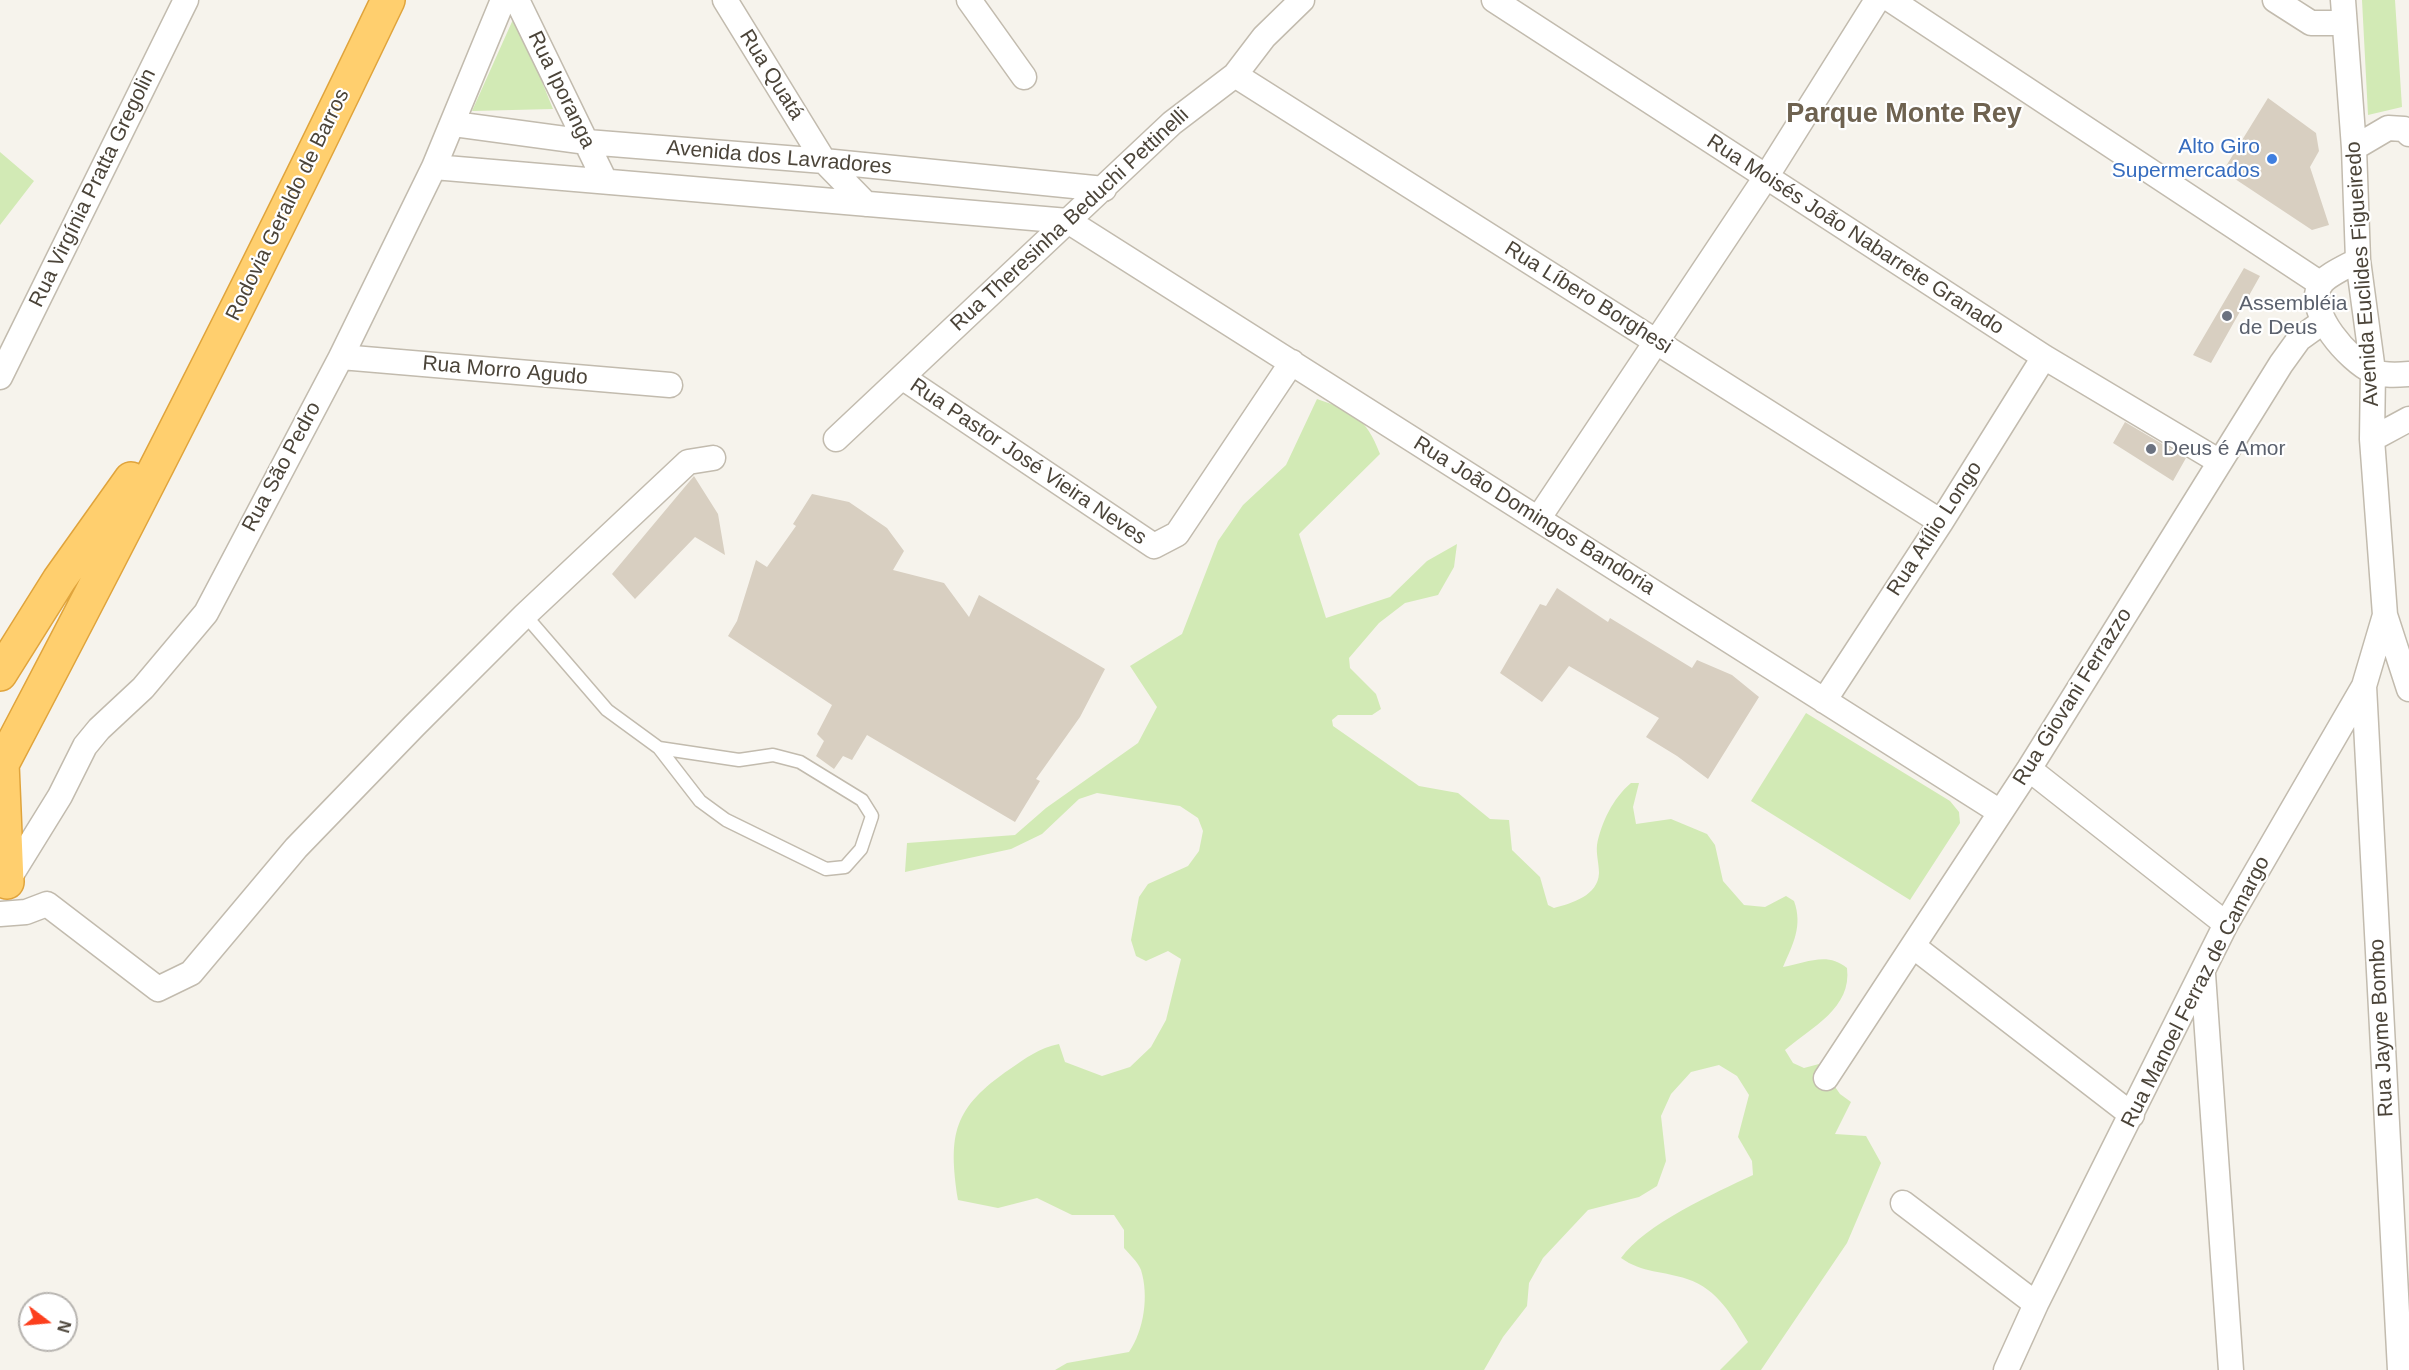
<!DOCTYPE html>
<meta charset="utf-8">
<style>
body{margin:0}
#map{position:relative;width:2409px;height:1370px;overflow:hidden;background:#f6f3ec;font-family:Arial,sans-serif}
canvas{display:block}
.north{position:absolute;left:18px;top:1292px;width:60px;height:60px;box-sizing:border-box;background:#fff;border:2px solid #b7b4b0;border-radius:50%;rotate:106deg;font-size:16px;font-weight:700;line-height:24px;text-align:center;color:#4b4439}
.north::after{content:'';display:block;margin:auto;width:21px;height:27px;background:#fc3f1d;clip-path:polygon(50% 0,100% 100%,50% 72%,0 100%)}
</style>
<div id="map">
<canvas width="2409" height="1370"></canvas>
<div class="north">N</div>
</div>
<script>
const ctx = document.querySelector('canvas').getContext('2d');
ctx.lineJoin = 'round';
function fillPath(path, color) { ctx.fillStyle = color; ctx.fill(path, 'evenodd'); }
function trace(path, color, width, dash) { ctx.strokeStyle = color; ctx.lineWidth = width; ctx.lineCap = dash ? 'butt' : 'round'; ctx.setLineDash(dash || []); ctx.stroke(path); }
function write(font, color, halo, rows, align = 'center') {
  ctx.font = font + ' Arial,sans-serif'; ctx.lineWidth = 4.5; ctx.setLineDash([]); ctx.textBaseline = 'middle'; ctx.strokeStyle = halo; ctx.fillStyle = color; for (const [text, x, y, turn = 0] of rows) {
    ctx.save(); ctx.translate(x, y); ctx.rotate((+turn || 0) * Math.PI / 180); ctx.textAlign = isNaN(turn) ? turn : align; if (halo) ctx.strokeText(text, 0, 0); ctx.fillText(text, 0, 0); ctx.restore();
  }
}
fillPath(new Path2D(`
 M2362,0H2395L2402,107L2368,115Z
 M515,15L553,109L472,111Z
 M0,152L34,181L0,225Z
 M1317,399C1352,411 1366,417 1380,454L1299,534L1326,618L1390,597L1427,561L1457,544L1454,567L1438,595L1405,603L1379,623L1349,658L1350,668L1376,694L1381,709L1372,715H1338L1332,720L1333,726L1419,786L1458,793L1490,819L1509,820L1512,850L1540,877L1548,905L1554,908C1572,903 1598,896 1599,873C1599,864 1596,854 1597,845C1601,823 1613,798 1631,783H1639L1633,807L1636,824L1671,819L1707,834L1715,845L1723,881L1744,905L1765,907L1786,896L1794,901C1803,926 1793,944 1783,967C1806,963 1827,951 1847,968C1852,1008 1812,1027 1785,1050L1793,1063L1804,1068L1819,1064L1840,1094L1851,1102L1835,1134L1866,1136L1881,1163L1847,1243L1761,1370H1720L1748,1342C1732,1316 1718,1289 1687,1279C1664,1271 1642,1273 1621,1258C1645,1224 1715,1193 1753,1175L1752,1161L1738,1137L1749,1095L1737,1076L1719,1065L1691,1072L1671,1094L1661,1116L1666,1161L1657,1186L1639,1197L1588,1210L1543,1258L1529,1283L1527,1306L1503,1337L1484,1370H1055L1067,1363L1129,1352C1144,1330 1149,1296 1141,1270C1138,1262 1129,1254 1124,1248V1230L1114,1215H1072L1037,1198L998,1208L958,1200C948,1134 953,1108 1010,1069C1026,1058 1039,1048 1059,1044L1065,1062L1102,1076L1130,1067L1151,1047L1166,1020L1181,959L1168,951L1146,961L1136,956L1131,940L1139,897L1148,884L1188,866L1199,851L1203,831L1198,818L1180,806L1097,793L1079,799L1042,834L1011,849L905,872L907,843L1015,835L1046,808L1138,743L1157,707L1130,666L1182,634L1218,541L1243,505L1286,465Z
 M1806,713L1950,801L1959,812L1960,823L1910,900L1751,801Z`), '#d2eab5');
fillPath(new Path2D(`
 M2268,98L2316,133L2319,151L2310,167L2329,225L2312,230L2223,171Z
 M2244,268L2260,276L2211,363L2193,355Z
 M2125,422L2186,458L2173,481L2113,443Z
 M694,476L718,514L725,555L695,537L635,599L612,574Z
 M812,494L849,502L887,528L904,551L893,570L944,583L969,617L979,595L1105,669L1080,717L1036,779L1040,781L1015,822L867,735L852,760L843,756L834,769L816,756L824,741L817,734L832,705L728,636L737,621L756,560L767,567L796,526L793,524Z
 M1557,588L1608,622L1610,618L1692,668L1697,660L1732,675L1759,697L1708,779L1677,756L1646,737L1659,718L1569,666L1542,702L1500,673L1540,604L1546,606Z`), '#d8cfc1');
const lane = new Path2D(`
 M525,615L607,710L659,748L700,801L726,820L826,869L845,867L861,849L872,816L862,800L800,762L773,755L739,760L659,748`);
const street = new Path2D(`
 M517,0L605,181
 M725,0L824,161L866,204
 M969,0L1024,77
 M1494,0L2044,357L2220,462
 M1891,0L2321,284
 M2275,0L2311,23H2343
 M2343,0L2354,148L2358,260L2373,371L2372,439L2385,615L2409,689
 M1235,75L1941,522
 M454,124L587,142L824,161L1104,189
 M2354,148L2388,128L2404,129L2409,134
 M434,167L1068,221L2000,812
 M2358,260C2348,266 2326,275 2320,285C2305,312 2350,361 2372,371C2383,376 2397,375 2409,374
 M341,357L670,385
 M0,377L186,0
 M902,377L1154,546L1177,534L1292,362
 M836,439L1172,123L1235,75L1264,37L1302,0
 M2372,439L2409,419
 M1538,519L1766,177L1877,0
 M2364,686L2400,1370
 M1824,701L1941,522L2044,357
 M2029,769L2226,924
 M5,885L60,796L85,746L99,729L143,688L206,613L341,357L434,167L503,0
 M0,914L26,912L47,904L158,989L191,973L296,848L414,726L525,615L688,462L713,458
 M1913,946L2132,1115
 M2203,974L2231,1370
 M1826,1078L2029,769L2281,364L2299,339L2324,321
 M1903,1203L2036,1304
 M2006,1370L2036,1304L2226,924L2364,686L2385,615`);
const highway = new Path2D(`
 M0,674L59,580L131,479
 M2,763L7,882
 M0,768C134,514 264,259 388,0`);
trace(lane, '#c2bbae', 15);
trace(street, '#c2bbae', 27);
trace(highway, '#e0a43c', 36);
trace(lane, '#fff', 12);
trace(street, '#fff', 24);
trace(highway, '#ffcf6e', 33);
for (const [x, y, r, color] of [
 [2272,159,6,"#3f7fe0"],
 [2227,316,6,"#6b7280"],
 [2151,449,6,"#6b7280"]
]) { const dot = new Path2D(); dot.arc(x, y, r, 0, 2 * Math.PI); ctx.fillStyle = color; ctx.fill(dot); trace(dot, '#fff', 2); }
write('21px', '#4b4439', '#fff', [
 ["Rua Quatá",771,75,58],
 ["Rua Iporanga",561,90,64],
 ["Avenida dos Lavradores",779,158,5],
 ["Rua Virgínia Pratta Gregolin",93,188,-64],
 ["Rodovia Geraldo de Barros",288,205,-64],
 ["Rua Theresinha Beduchi Pettinelli",1070,220,-43],
 ["Rua Moisés João Nabarrete Granado",1855,235,33],
 ["Avenida Euclides Figueiredo",2363,274,-94],
 ["Rua Líbero Borghesi",1588,298,32],
 ["Rua Morro Agudo",505,371,5],
 ["Rua Pastor José Vieira Neves",1028,462,34],
 ["Rua São Pedro",282,467,-62],
 ["Rua João Domingos Bandoria",1534,516,32],
 ["Rua Atílio Longo",1935,529,-57],
 ["Rua Giovani Ferrazzo",2073,697,-58],
 ["Rua Manoel Ferraz de Camargo",2196,992,-63],
 ["Rua Jayme Bombo",2382,1028,-93]
]);
write('21px', '#366cbe', '#fff', [
 ["Alto Giro",2260,147],
 ["Supermercados",2260,171]
], 'right');
write('21px', '#5b616d', '#fff', [
 ["Assembléia",2239,304],
 ["de Deus",2239,328],
 ["Deus é Amor",2163,449]
], 'left');
write('bold 27px', '#6e6250', '#fff', [
 ["Parque Monte Rey",1904,115]
]);
</script>
